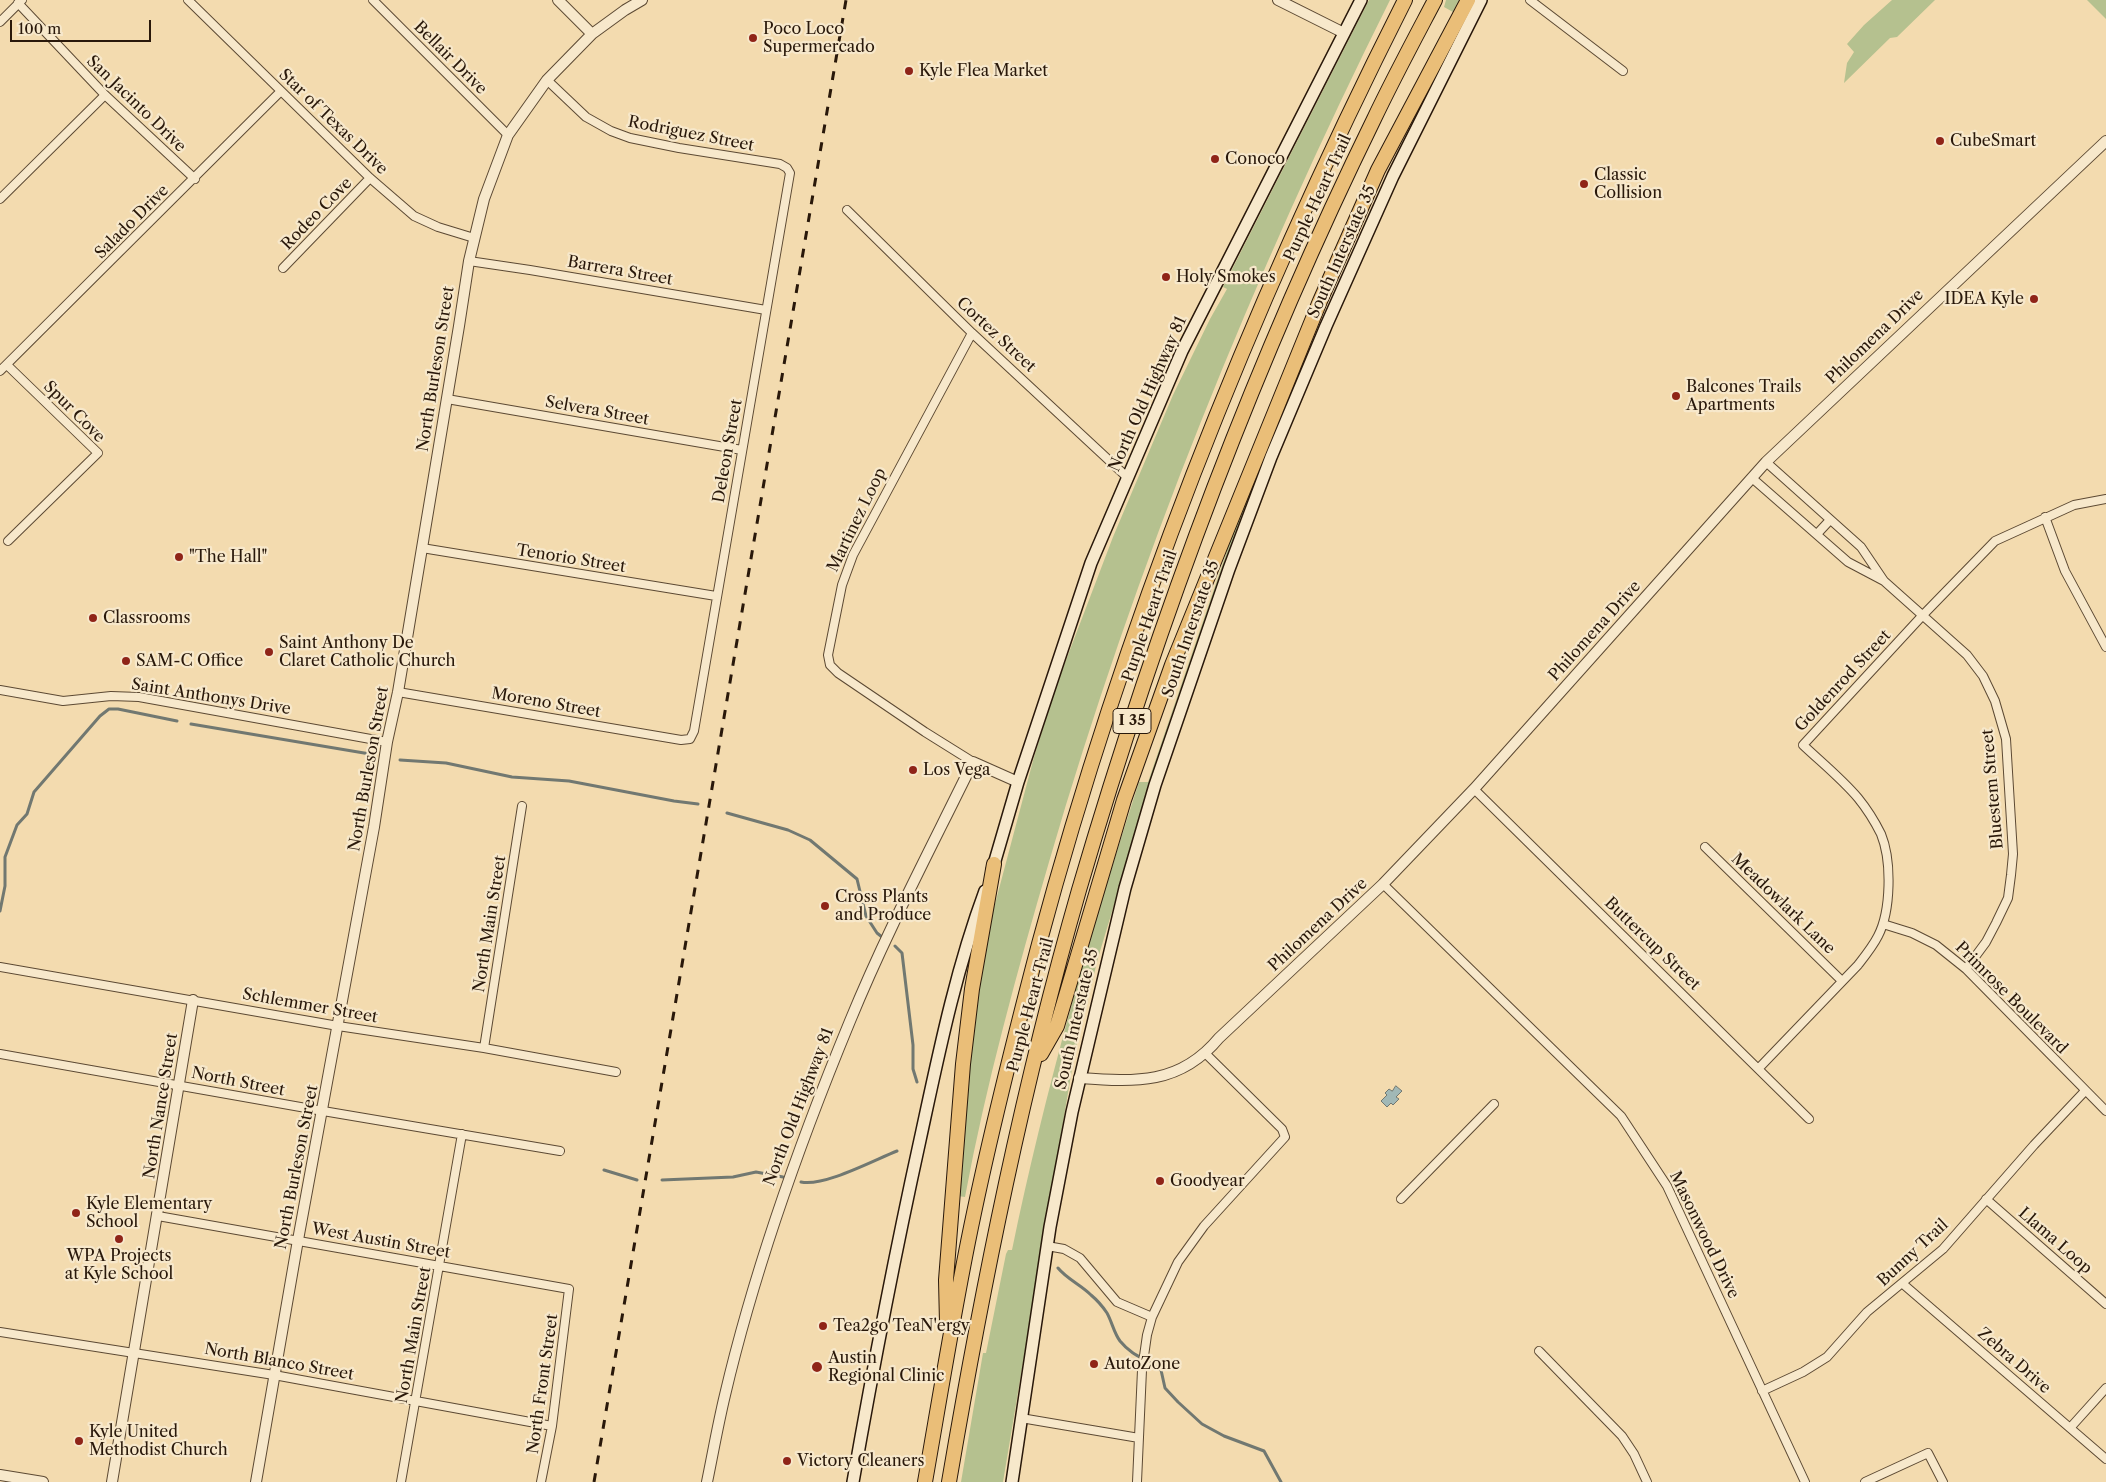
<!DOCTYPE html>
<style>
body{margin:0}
#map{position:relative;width:2106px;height:1482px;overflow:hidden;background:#f3dbaf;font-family:"Libre Caslon Text",serif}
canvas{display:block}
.scale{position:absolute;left:10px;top:20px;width:141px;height:22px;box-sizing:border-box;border:2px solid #29180a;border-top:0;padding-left:6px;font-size:15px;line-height:18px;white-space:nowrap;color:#29180a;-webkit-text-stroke:4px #f7e8cb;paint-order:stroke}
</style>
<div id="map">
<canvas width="2106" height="1482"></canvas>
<div class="scale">100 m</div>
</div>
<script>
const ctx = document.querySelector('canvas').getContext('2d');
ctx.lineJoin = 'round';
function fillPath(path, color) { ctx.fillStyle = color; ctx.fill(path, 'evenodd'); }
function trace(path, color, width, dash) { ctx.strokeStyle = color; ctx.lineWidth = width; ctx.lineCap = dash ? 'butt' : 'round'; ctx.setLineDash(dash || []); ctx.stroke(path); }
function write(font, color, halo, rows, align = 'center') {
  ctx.font = font + ' "Libre Caslon Text",serif'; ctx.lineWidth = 4.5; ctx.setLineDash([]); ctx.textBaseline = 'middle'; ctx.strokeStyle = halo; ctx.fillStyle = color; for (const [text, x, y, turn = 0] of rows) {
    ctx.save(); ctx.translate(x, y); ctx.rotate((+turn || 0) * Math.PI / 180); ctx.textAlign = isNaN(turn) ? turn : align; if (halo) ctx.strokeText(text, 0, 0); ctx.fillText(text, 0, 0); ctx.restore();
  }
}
fillPath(new Path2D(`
 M1369,0H1390C1252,277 1136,564 1049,862C1017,972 986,1084 965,1197L958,1196L969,1044L991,919L1034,757L1055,689L1113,537L1173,395L1210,319L1227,289L1223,287Z
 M1446,0H1459L1453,12L1444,7Z
 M1892,0H1935L1897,37L1890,38L1844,83L1847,63L1854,52L1847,44L1864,25Z
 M2087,0H2106V19Z
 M1269,440L1271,441L1222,569L1169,723L1098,958L1075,1051L1003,1482H961L983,1353H986L1006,1254L1008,1250H1012C1045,1091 1089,936 1139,782H1148L1227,551L1224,549Z`), '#b5c18f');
const water = new Path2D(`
 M1396,1086L1402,1091L1396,1097L1399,1099L1393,1105L1391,1103L1387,1107L1381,1101L1387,1095L1385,1093L1389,1089L1392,1091Z`);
fillPath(water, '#a1b8b6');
trace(water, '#717871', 1);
trace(new Path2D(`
 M191,724L370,754
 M400,760L446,763L512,777L569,781L674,801L698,804
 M727,813L788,830L810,840L857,879L866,916L877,933L882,937
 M0,911L5,886V857L17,825L27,814L34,792L100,716L109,709H118L177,721
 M895,946L902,953L913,1045V1069L917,1082
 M604,1170L637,1180
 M662,1180L733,1177L756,1172L783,1177
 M801,1182C824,1187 874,1160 897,1151
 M1058,1268C1067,1279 1081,1285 1091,1295C1097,1300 1103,1307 1107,1313C1112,1322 1114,1333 1120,1341C1134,1358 1146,1358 1161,1370L1165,1388L1178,1402L1202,1424L1224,1436L1264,1451L1281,1482`), '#717871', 3);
const minor = new Path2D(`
 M188,0L370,178L414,216L438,227L474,238
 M373,0L508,135
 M1530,0L1623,71
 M18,3L105,95L195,179
 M0,22L22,0
 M0,199L105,95
 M847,210L972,333L1128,478
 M469,261L530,270L766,310
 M283,268L370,178
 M972,333L853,555L842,585L828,655L830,665L838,673L925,732L973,762
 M7,365L98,453L8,541
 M0,371L281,91
 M447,399L742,450
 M1766,462L1861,547L1884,581
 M1752,478L1848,562L1884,581L1967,655L1983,676L1995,701L2006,739L2013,854L2011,875L2008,898L1996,923L1986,942L1966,969
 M2045,517L2065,571L2106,647
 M1817,534L1830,520
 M422,548L716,596
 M0,690L63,701L111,696L139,697L387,742
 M398,692L681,740L690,739L694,731L790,173L787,168L780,164L679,148L630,138L611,131L586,117L547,80
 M1474,789L1809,1119
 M1705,847L1842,981
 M1383,884L1621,1116L1667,1186L1805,1482
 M1883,924L1912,933L1936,945L1966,969L2106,1111
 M0,967L338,1026L484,1048L616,1072
 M484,1048L522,806
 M0,1054L323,1111L560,1151
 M1759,1068L1858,965C1865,956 1873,946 1878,936C1891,911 1892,861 1881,834C1875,822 1867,809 1858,798C1842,779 1821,762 1803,745L1922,616L1995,541L2074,505L2106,499
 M1401,1199L1494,1104
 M1986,1199L2106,1304
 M158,1216L569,1289L552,1426L541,1482
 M1047,1246L1064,1249L1080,1258L1117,1302L1152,1317
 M1903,1284L2106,1459
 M0,1332L274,1375L552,1426
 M1539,1351L1622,1436L1634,1454L1647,1482
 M1762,1391L1803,1372L1827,1357L1867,1312L1943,1249L2034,1145L2085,1091
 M1021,1418L1139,1438
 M2070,1428L2106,1388
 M401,1482L462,1134
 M1137,1482L1142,1370L1147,1335L1152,1317L1178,1262L1204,1226L1285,1137L1282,1129L1206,1054
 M1865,1482L1928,1453L1943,1482`);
const tertiary = new Path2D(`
 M558,0L592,34
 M1278,0L1344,33
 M1079,1078C1136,1082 1180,1085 1219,1038L1383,884L1474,789L1766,462L2106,141
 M0,1475L43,1482
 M112,1482L193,1000
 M256,1482L298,1240L374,827L387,742L398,692L459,326L469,261L484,199L508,135L547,80L592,34L625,10L642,0
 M707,1482C713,1453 718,1424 725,1395C755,1267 800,1142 850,1021C886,933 931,848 973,762L1018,782`);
const secondary = new Path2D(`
 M992,871L1018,782L1091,563L1182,351L1361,0
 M853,1482C873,1368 895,1254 920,1140C938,1057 955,972 985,891
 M1012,1482L1050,1227L1072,1112L1125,888L1155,785L1229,569L1271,457L1326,326L1393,176L1481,0`);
const motorway = new Path2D(`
 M1041,1054L1057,1026L1124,800L1172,665L1320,301L1378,170L1468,0
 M947,1323L946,1280L963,1064L972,989L994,864
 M925,1482C939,1402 952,1322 968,1242C988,1142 1013,1043 1039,944C1127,617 1253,301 1405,0
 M949,1482C983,1283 1023,1085 1079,890C1156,627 1253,366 1374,119C1393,79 1414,40 1435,0`);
trace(minor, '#5c4933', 10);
trace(tertiary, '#5c4933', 12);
trace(secondary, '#29180a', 14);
trace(motorway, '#29180a', 16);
trace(minor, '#f7e8cb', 8);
trace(tertiary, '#f7e8cb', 10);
trace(secondary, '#f7e8cb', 11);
trace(motorway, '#eabe78', 14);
trace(new Path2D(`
 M594,1482L846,0`), '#29180a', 3, [9, 9]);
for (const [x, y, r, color] of [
 [753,38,5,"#8f2418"],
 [909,71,5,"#8f2418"],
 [1940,141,5,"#8f2418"],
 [1215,159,5,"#8f2418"],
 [1584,184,5,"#8f2418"],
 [1166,277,5,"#8f2418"],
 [2034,299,5,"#8f2418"],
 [1676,396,5,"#8f2418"],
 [179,557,5,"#8f2418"],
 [93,618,5,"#8f2418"],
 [269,652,5,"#8f2418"],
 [126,661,5,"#8f2418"],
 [913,770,5,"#8f2418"],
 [825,906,5,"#8f2418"],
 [1160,1181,5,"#8f2418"],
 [76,1213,5,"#8f2418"],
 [119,1239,5,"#8f2418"],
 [823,1326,5,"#8f2418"],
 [1094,1364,5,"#8f2418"],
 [817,1367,6,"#8f2418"],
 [79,1441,5,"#8f2418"],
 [787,1461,5,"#8f2418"]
]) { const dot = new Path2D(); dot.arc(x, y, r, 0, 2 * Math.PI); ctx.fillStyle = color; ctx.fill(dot); trace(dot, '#f7e8cb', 2); }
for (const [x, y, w] of [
 [1132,721,38]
]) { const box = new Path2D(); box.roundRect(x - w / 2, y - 12.5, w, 25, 4); ctx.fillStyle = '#f7e8cb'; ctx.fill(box); trace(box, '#29180a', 1); }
write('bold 15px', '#29180a', null, [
 ["I 35",1132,721]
]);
write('16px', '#29180a', '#f7e8cb', [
 ["Poco Loco",763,29],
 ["Supermercado",763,47],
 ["Kyle Flea Market",919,71],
 ["CubeSmart",1950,141],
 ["Conoco",1225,159],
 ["Classic",1594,175],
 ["Collision",1594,193],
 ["Holy Smokes",1176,277],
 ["IDEA Kyle",2024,299,"right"],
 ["Balcones Trails",1686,387],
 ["Apartments",1686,405],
 ["\"The Hall\"",189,557],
 ["Classrooms",103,618],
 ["Saint Anthony De",279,643],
 ["Claret Catholic Church",279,661],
 ["SAM-C Office",136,661],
 ["Los Vega",923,770],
 ["Cross Plants",835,897],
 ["and Produce",835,915],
 ["Goodyear",1170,1181],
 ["Kyle Elementary",86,1204],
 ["School",86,1222],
 ["WPA Projects",119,1256,"center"],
 ["at Kyle School",119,1274,"center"],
 ["Tea2go TeaN'ergy",833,1326],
 ["Austin",828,1358],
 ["Regional Clinic",828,1376],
 ["AutoZone",1104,1364],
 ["Kyle United",89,1432],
 ["Methodist Church",89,1450],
 ["Victory Cleaners",797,1461]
], 'left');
write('16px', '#29180a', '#f7e8cb', [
 ["Bellair Drive",450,58,45],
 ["San Jacinto Drive",136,104,44],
 ["Star of Texas Drive",333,122,44],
 ["Rodriguez Street",691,134,11],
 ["Purple Heart Trail",1318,198,-65],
 ["Rodeo Cove",317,214,-46],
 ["Salado Drive",132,222,-45],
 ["South Interstate 35",1342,252,-66],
 ["Barrera Street",620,271,10],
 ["Cortez Street",996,335,43],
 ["Philomena Drive",1875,337,-44],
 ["North Burleson Street",436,369,-81],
 ["North Old Highway 81",1148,394,-66],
 ["Selvera Street",597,411,10],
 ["Spur Cove",74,412,45],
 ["Deleon Street",728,451,-80],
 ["Martinez Loop",857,520,-64],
 ["Tenorio Street",571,559,9],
 ["Purple Heart Trail",1150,616,-71],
 ["South Interstate 35",1191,629,-71],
 ["Philomena Drive",1595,631,-48],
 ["Goldenrod Street",1843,681,-47],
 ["Saint Anthonys Drive",211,697,9],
 ["Moreno Street",546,703,10],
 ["North Burleson Street",369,769,-80],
 ["Bluestem Street",1993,789,-95],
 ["Meadowlark Lane",1783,904,44],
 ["North Main Street",490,924,-81],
 ["Philomena Drive",1318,925,-43],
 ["Buttercup Street",1652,944,44],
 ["Primrose Boulevard",2011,998,45],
 ["Purple Heart Trail",1031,1005,-75],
 ["Schlemmer Street",310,1006,10],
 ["South Interstate 35",1077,1019,-77],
 ["North Street",238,1082,11],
 ["North Nance Street",161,1106,-81],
 ["North Old Highway 81",799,1107,-69],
 ["North Burleson Street",297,1167,-79],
 ["Masonwood Drive",1704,1235,64],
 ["West Austin Street",381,1241,10],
 ["Llama Loop",2055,1241,41],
 ["Bunny Trail",1913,1253,-43],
 ["North Main Street",414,1335,-80],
 ["Zebra Drive",2014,1361,41],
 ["North Blanco Street",279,1362,10],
 ["North Front Street",543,1384,-82]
]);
</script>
